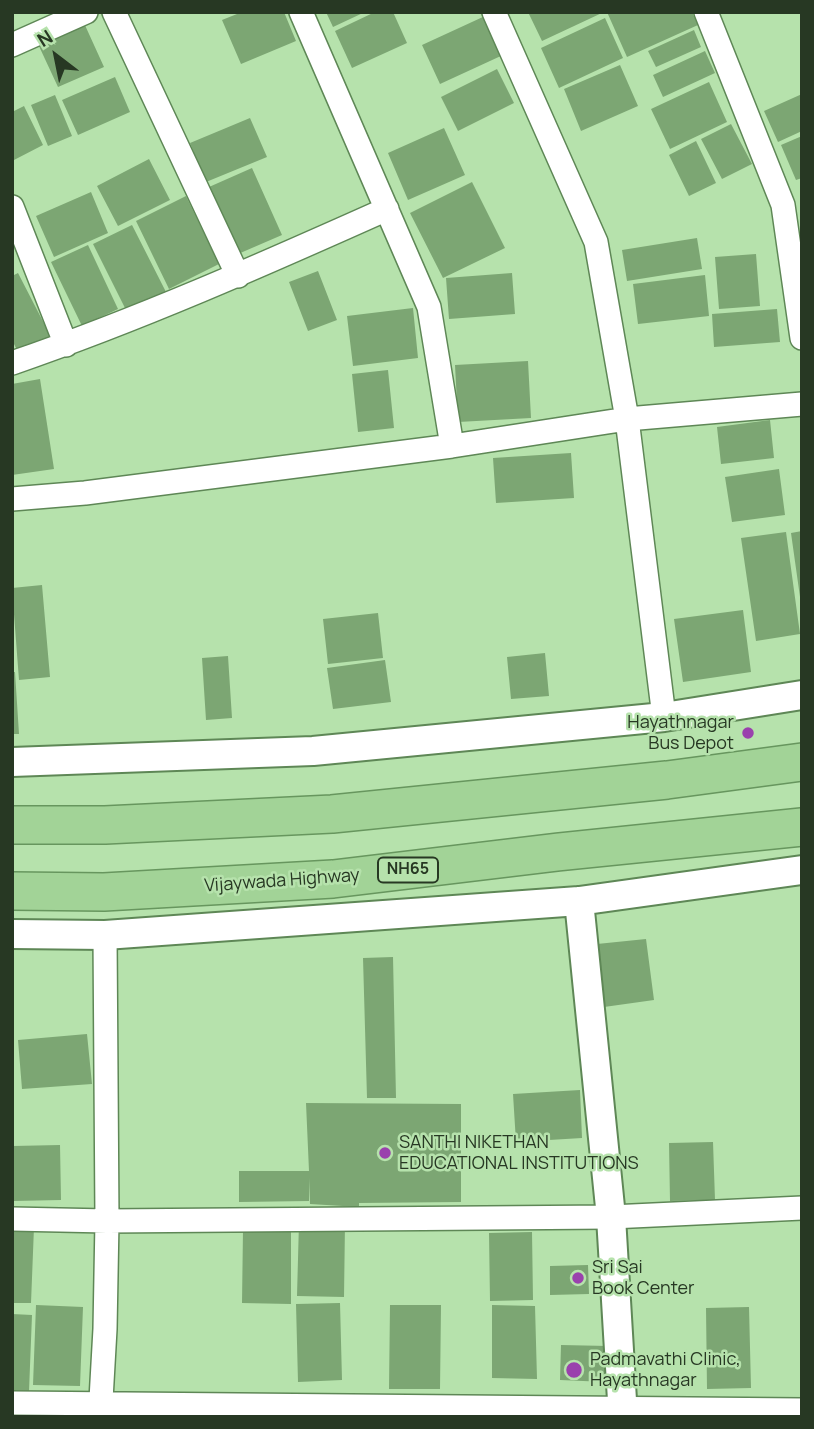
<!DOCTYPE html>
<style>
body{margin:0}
#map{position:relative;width:814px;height:1429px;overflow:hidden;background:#b6e2ac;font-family:Manrope,sans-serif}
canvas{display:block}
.frame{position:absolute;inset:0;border:14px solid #273823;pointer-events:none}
.north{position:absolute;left:21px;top:21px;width:70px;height:70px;-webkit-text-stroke:5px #b6e2ac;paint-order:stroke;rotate:328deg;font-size:19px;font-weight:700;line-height:28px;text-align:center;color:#273823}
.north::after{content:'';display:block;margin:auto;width:24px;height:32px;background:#273823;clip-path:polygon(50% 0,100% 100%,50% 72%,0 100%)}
</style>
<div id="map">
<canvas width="814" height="1429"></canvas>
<div class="frame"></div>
<div class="north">N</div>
</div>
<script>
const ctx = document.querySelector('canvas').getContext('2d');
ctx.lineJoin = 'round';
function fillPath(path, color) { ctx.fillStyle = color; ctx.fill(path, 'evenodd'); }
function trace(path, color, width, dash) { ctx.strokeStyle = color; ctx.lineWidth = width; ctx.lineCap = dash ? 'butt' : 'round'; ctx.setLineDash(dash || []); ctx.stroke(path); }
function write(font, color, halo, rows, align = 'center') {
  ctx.font = font + ' Manrope,sans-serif'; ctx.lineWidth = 5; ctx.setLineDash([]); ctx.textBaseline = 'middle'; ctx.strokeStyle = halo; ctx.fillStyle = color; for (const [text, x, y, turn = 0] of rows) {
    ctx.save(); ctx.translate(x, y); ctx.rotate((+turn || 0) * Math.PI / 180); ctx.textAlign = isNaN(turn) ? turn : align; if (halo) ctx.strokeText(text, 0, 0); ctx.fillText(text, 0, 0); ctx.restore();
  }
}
fillPath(new Path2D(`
 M242,12H284L296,41L241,64L222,20Z
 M326,12H365L333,27Z
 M375,12H393L407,43L352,68L335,31Z
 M528,12H604L542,41Z
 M607,12H692L698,25L627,57Z
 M485,16L503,55L440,84L422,45Z
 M605,18L623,58L559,88L541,48Z
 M84,23L104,67L58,87L38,44Z
 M694,30L701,47L656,67L648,51Z
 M705,51L715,73L663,97L653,75Z
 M620,65L638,106L581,131L564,89Z
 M497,69L514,103L458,131L441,97Z
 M115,77L130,112L78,135L62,100Z
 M709,82L727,122L670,149L651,109Z
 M802,94V131L778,142L764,111Z
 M55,95L72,136L48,146L31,105Z
 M24,106L43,145L14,160L12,157V112Z
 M250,118L267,157L206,182L190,143Z
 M731,124L752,164L722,179L701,139Z
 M444,128L465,175L408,200L388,153Z
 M802,136V178L796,180L781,145Z
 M696,141L716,183L689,196L669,155Z
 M149,159L170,200L118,226L97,186Z
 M252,168L282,235L238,254L209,187Z
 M472,182L505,248L443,278L410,213Z
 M91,192L108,233L54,257L36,216Z
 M186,196L219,264L169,289L136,221Z
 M132,225L166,292L127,312L93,244Z
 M697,238L702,269L627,281L622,250Z
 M88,245L118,309L82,326L51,262Z
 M756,254L760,306L719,309L715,257Z
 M318,271L337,320L308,331L289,282Z
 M18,273L51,337L19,354L12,340V276Z
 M512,273L515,314L449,319L446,278Z
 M705,275L709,316L638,324L633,284Z
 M413,308L418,358L353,366L347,316Z
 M777,309L780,342L714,347L712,314Z
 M528,361L531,418L458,422L455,365Z
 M388,370L394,428L358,432L352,374Z
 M40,379L54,469L12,475V384Z
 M770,420L774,458L721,464L717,427Z
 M571,453L574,498L496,503L493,458Z
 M779,469L785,515L732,522L725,477Z
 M802,531V597H800L791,533Z
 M786,532L800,634L756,641L741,538Z
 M42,585L50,677L19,680L12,588Z
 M743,610L751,672L683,682L674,619Z
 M378,613L383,658L328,664L323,619Z
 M545,653L549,696L511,699L507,657Z
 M228,656L232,718L206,720L202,658Z
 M385,660L391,702L333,709L327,668Z
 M12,672H15L19,734H12Z
 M646,939L654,1000L604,1007L597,944Z
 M393,957L396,1098H367L363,958Z
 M87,1034L92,1084L22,1089L18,1040Z
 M580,1090L582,1138L516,1142L513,1094Z
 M306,1103L461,1104V1202L359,1203V1207L310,1204L309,1178V1201L239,1202V1171H309Z
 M713,1142L715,1200L670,1201L669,1143Z
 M60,1145L61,1200L13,1201V1146Z
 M299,1222L345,1223L344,1297L297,1296Z
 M12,1226L34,1227L31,1303H12Z
 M243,1230H291V1304L242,1303Z
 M532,1232L533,1300L490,1301L489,1233Z
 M588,1265L589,1294L550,1295V1266Z
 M340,1303L342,1380L298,1382L296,1304Z
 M36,1305L83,1307L80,1386L33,1385Z
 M390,1305H441L440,1389H389Z
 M492,1305L535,1306L537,1379L492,1378Z
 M749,1307L751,1388L707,1389L706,1308Z
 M12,1314L32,1315L29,1391L12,1390Z
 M561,1345L608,1346L606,1382L560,1380Z`), '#7ca673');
const minor = new Path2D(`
 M114,12L238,276
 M301,12L429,307L452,446
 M494,12L596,242L627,419L664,717
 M706,12L783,205L802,338
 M12,45L86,12
 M12,207L66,345
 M12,363C140,319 264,264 387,209
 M12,499L85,493L452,446L627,419L802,404
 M12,1219L107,1221L611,1217L802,1208
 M12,1403L802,1410
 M100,1417L105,1329L107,1221L105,935`);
const tertiary = new Path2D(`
 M12,762L313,751L664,717L802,695
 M579,901L611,1217L623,1417
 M12,934L105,935L579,901L802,870`);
const trunk = new Path2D(`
 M12,825H105L332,814L667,780L802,762
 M12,891L104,892L333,879L558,852L802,827`);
trace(minor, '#5e8756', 26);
trace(tertiary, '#5e8756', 32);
trace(trunk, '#67965e', 40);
trace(minor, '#fff', 23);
trace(tertiary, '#fff', 28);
trace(trunk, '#a2d397', 37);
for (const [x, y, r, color] of [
 [748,733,7,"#9a41ad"],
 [385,1153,7,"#9a41ad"],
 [578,1278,7,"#9a41ad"],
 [574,1370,9,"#9a41ad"]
]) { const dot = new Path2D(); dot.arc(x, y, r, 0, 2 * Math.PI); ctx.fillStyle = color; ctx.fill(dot); trace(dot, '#b6e2ac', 2.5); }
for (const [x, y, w] of [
 [408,870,60]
]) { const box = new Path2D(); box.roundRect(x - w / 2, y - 12.5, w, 25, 5); ctx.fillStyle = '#b6e2ac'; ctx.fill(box); trace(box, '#273823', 2); }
write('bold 16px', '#273823', null, [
 ["NH65",408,870]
]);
write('18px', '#273823', '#b6e2ac', [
 ["Hayathnagar",734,723,"right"],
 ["Bus Depot",734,744,"right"],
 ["SANTHI NIKETHAN",399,1143],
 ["EDUCATIONAL INSTITUTIONS",399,1164],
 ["Sri Sai",592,1268],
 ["Book Center",592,1289],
 ["Padmavathi Clinic,",590,1360],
 ["Hayathnagar",590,1381]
], 'left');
write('18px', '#273823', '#b6e2ac', [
 ["Vijaywada Highway",282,881,-4]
]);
</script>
